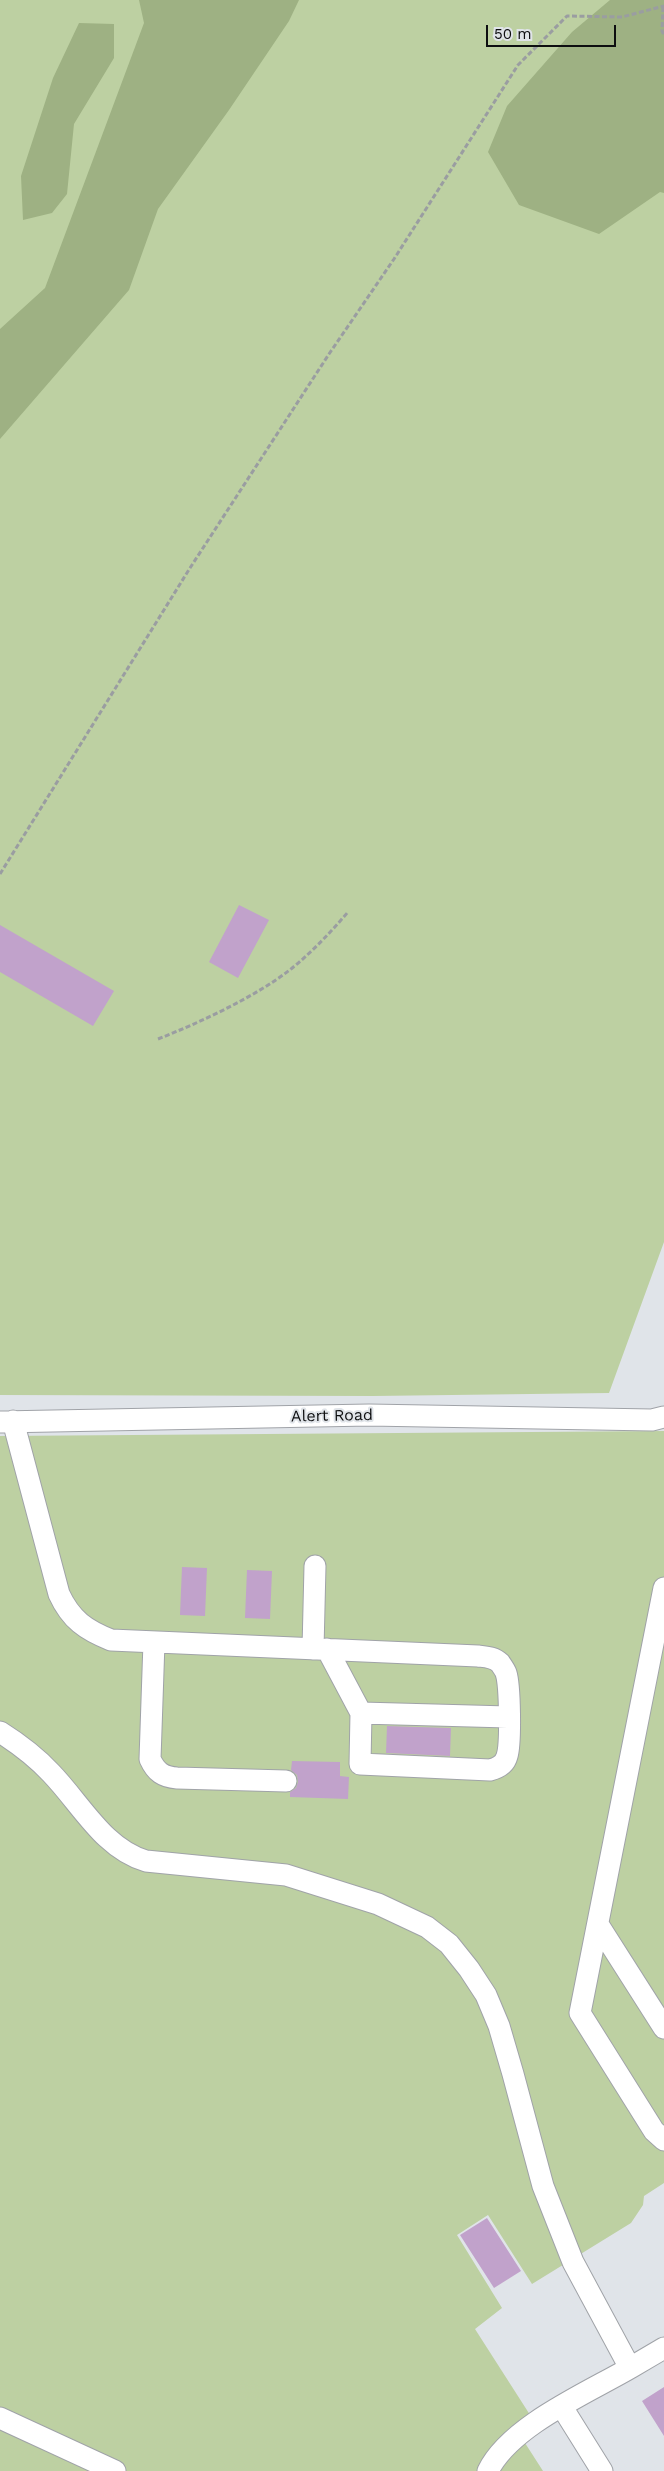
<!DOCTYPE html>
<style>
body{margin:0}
#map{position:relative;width:664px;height:2471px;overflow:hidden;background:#e0e4e9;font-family:"Work Sans",sans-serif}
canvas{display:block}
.scale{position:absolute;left:486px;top:25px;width:130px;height:22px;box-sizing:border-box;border:2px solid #0d0e10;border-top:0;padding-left:6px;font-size:15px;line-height:18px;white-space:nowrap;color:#0d0e10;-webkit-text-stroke:4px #e0e4e9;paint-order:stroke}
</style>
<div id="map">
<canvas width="664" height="2471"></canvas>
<div class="scale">50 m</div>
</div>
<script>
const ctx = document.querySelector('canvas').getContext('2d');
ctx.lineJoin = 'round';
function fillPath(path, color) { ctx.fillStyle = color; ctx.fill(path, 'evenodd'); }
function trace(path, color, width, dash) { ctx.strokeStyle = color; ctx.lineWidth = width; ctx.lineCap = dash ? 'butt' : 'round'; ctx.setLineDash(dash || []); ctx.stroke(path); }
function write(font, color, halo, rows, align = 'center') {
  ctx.font = font + ' "Work Sans",sans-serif'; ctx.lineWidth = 4; ctx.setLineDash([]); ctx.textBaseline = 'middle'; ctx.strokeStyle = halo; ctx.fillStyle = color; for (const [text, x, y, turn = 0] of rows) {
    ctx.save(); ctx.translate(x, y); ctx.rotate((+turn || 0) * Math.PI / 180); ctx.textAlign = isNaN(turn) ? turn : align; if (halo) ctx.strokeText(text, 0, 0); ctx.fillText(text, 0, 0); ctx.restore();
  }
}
fillPath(new Path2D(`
 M0,0H664V1242L609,1393L373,1396L0,1395Z
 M664,1431V2183L644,2196L643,2205L631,2223L532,2284L488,2215L457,2235L502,2308L475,2329L532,2418L516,2429L543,2471H0V1436Z`), '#bdd0a2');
fillPath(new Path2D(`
 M139,0H299L289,21L229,110L158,209L129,290L0,439V329L45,288L144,23Z
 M610,0H664V193L660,192L599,234L519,205L488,152L507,106L572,32Z
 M79,23L114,24V58L74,124L67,194L52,213L23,220L21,176L53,78Z`), '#9eb183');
fillPath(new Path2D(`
 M239,905L269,920L238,978L209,962Z
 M0,925L114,991L93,1026L0,972Z
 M182,1567L207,1568L205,1616L180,1615Z
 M247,1570L272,1571L270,1619L245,1618Z
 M387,1726L451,1728L450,1756L386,1753Z
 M292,1761L340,1762V1776L349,1777L348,1799L290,1797V1792L296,1788L298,1782L297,1775L291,1770Z
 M487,2218L521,2271L494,2288L460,2235Z
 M664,2387V2436L642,2401Z`), '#c1a2cb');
const minor = new Path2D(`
 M13,1421L59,1594C71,1620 86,1630 111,1640L478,1656C486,1657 494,1657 500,1663C502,1666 505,1670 506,1673C510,1685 511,1744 507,1756C505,1764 498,1768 490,1770L360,1764L361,1713L327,1649
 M0,1422L369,1415L652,1420L664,1417
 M664,1588L580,2013L654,2131L664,2140
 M154,1642L150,1759C156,1772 163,1777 177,1778L286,1781
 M313,1649L315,1566
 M361,1713L508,1717
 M0,1732C19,1744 36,1757 51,1773C81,1804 104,1849 146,1861L286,1875L378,1904L427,1927L449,1944L469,1969L486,1995L499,2026L513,2074L543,2186L573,2262L630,2368C587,2393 510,2426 488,2471
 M599,1926L664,2028
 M630,2368L664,2348
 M562,2407L602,2471
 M0,2418L115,2471`);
trace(minor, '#a0a3a8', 23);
trace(new Path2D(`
 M663,7L662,31L664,35
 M0,874L190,568L329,354L394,259L518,65L567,16L622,17L664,6
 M158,1039C201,1022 255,997 291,969C312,952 330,933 348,912`), '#9a9da1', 3, [5, 2.5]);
trace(minor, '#fff', 21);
write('16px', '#0d0e10', '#e0e4e9', [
 ["Alert Road",332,1416,-1]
]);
</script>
